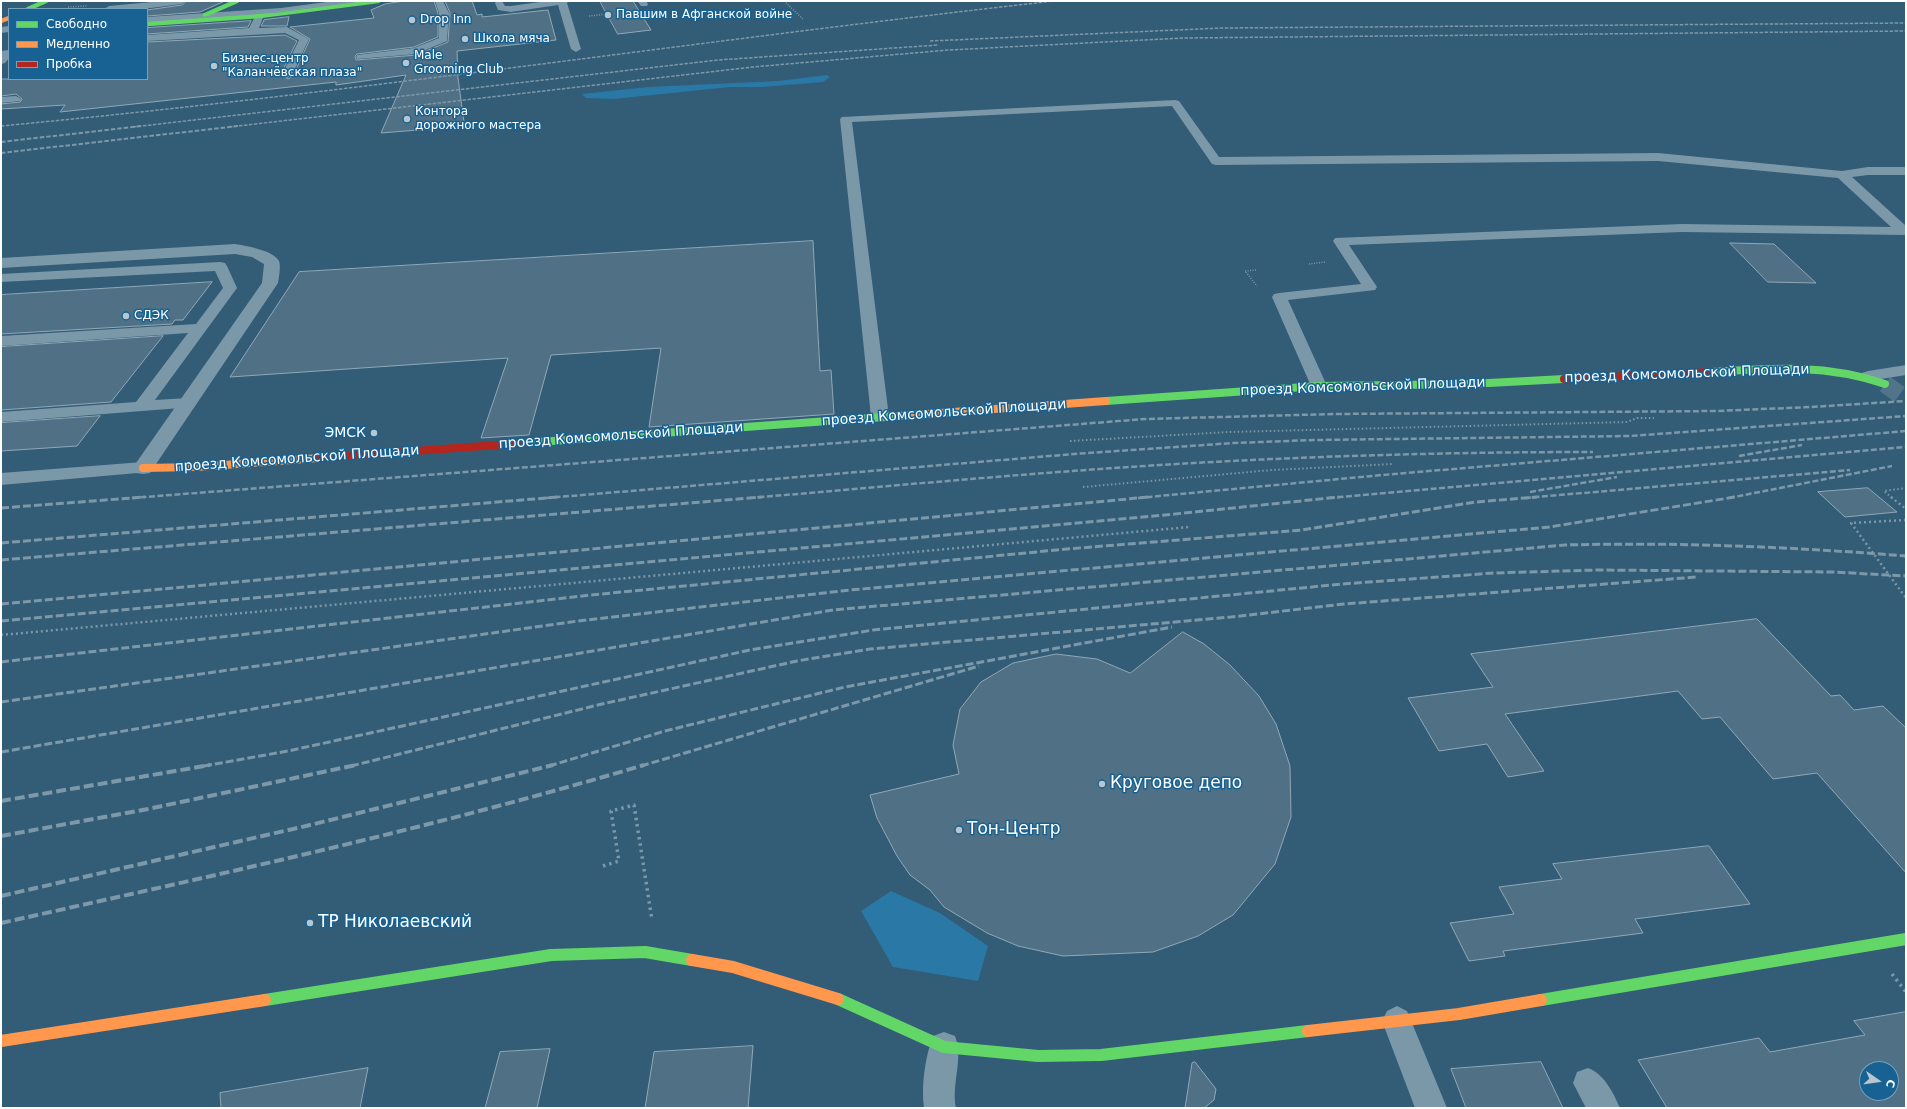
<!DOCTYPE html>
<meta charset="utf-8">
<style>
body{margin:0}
#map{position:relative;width:1907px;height:1109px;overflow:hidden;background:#335c76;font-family:"DejaVu Sans",sans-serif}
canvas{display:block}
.frame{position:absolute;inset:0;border:2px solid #fff;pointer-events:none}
.legend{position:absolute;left:8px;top:8px;width:140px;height:72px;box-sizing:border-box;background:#176292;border:1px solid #74a1be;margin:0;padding:5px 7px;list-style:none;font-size:12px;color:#fff}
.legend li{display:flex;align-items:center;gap:8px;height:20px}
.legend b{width:20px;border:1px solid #74a1be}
.north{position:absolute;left:1859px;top:1061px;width:40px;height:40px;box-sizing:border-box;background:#176292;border:1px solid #74a1be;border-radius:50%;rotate:103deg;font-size:11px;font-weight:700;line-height:16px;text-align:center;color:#fff}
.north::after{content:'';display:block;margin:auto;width:14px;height:18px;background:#b8c6cf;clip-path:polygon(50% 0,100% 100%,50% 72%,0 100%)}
</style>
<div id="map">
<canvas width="1907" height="1109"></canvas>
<div class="frame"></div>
<ul class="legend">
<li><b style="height:5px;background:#63d668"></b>Свободно</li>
<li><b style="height:5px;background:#ff974d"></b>Медленно</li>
<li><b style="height:5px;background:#b3261e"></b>Пробка</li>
</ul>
<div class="north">С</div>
</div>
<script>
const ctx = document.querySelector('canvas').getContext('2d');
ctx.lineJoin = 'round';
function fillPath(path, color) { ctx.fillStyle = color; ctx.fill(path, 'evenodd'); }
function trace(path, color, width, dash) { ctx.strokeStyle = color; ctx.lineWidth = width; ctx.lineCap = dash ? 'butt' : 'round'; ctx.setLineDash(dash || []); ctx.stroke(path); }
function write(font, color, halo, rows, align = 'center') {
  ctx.font = font + ' "DejaVu Sans",sans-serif'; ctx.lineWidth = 3; ctx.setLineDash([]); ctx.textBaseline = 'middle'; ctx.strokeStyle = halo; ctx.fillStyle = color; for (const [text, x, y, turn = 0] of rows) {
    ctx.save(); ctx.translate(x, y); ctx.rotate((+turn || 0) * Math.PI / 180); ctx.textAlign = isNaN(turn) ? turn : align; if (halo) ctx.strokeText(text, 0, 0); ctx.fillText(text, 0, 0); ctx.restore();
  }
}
fillPath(new Path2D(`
 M827,75L830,77L823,82L762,87H730L614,99L586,98L582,94L648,87L778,81Z
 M891,891L940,913L988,946L978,981L893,967L861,911Z`), '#2978a6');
const building = new Path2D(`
 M187,1H225L200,12L147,16V10L182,5Z
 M405,1H434L438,13V37L414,47L357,54L355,56L356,60L416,55L448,42L450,13L445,1H472L477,15L482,14V17L548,10L556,40L457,51L458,78L464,122L445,123L443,128L381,133L406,75L336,85V82L60,112L65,105L1,109V104L20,102L22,99L16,94L1,96V79H147V42L285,35L297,41L281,74L288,79L293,76L310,39L290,27L374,18L371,10L385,4Z
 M600,1H633L651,30L618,34Z
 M289,17L287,26H261L264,20Z
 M251,21L248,27L147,34V28Z
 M813,241L820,371L831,370L834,414L649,427L661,348L551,355L529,435L481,438L508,358L230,377L299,272Z
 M1730,243L1774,244L1816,283L1768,282Z
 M212,282L183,320H175L172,324L1,334V295Z
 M163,336L111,402L1,410V347Z
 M100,416L77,446L1,451V423Z
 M1868,488L1897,512L1845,517L1818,492Z
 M1757,619L1831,696L1840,695L1854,710L1883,706L1906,728V873L1817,773L1773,779L1720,717L1702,719L1678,691L1505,714L1544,771L1508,777L1487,744L1439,751L1408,698L1493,687L1471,654Z
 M1183,632L1204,644L1230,665L1259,696L1276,724L1290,766L1291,817L1275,864L1233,915L1198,936L1153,952L1063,956L1018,946L987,933L944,907L930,890L910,875L897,856L877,818L870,795L959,774L953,745L960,709L981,682L1013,663L1056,654L1097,659L1130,673Z
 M1709,846L1750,904L1635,919L1643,933L1503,951L1505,956L1469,961L1450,923L1514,914L1499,887L1562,879L1553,864Z
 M1906,1012V1108H1667L1638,1060L1759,1038L1770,1052L1865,1035L1854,1021ZM1867,1069H1891V1093H1867Z
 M753,1046L748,1108H645L654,1052Z
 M550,1049L537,1108H485L500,1052Z
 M1195,1062L1216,1089L1214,1100L1204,1108H1185L1192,1063Z
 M1541,1062L1563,1108H1466L1451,1069Z
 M368,1068L360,1108H221L220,1093Z`);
fillPath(building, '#507185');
trace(building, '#90a8b7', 1);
trace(new Path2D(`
 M1885,384L1906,399`), '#52748b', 18, [18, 9]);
trace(new Path2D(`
 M784,1L804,20
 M68,7L87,6
 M589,16L607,14
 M1309,264L1325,262
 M1256,270L1245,271L1257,286`), '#7b98a9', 1.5, [1, 1.5]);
trace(new Path2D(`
 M1070,441L1229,432L1627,422L1637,418H1654
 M1083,487L1272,470L1393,464
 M1892,498L1884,491L1906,488`), '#7b98a9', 2, [1.5, 2.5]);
trace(new Path2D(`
 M1891,497L1906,509
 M1906,520L1851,523L1906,598
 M1,635L1189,527`), '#7b98a9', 2.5, [2, 3]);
trace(new Path2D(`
 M603,866L619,861L611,811L634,805L652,920
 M1892,974L1906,992`), '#7b98a9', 3.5, [2.5, 4]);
fillPath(new Path2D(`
 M162,1H186L182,4L143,9H104L109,6Z
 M334,1H358L354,4L264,15L259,28L287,27L309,39L292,75L287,78L282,75L299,40L285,33L147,41V35L249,28L256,15L147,23V17L281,8Z
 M435,1H443L449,13L447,41L416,54L357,59L356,57L357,55L414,48L439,38V13Z
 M496,1H502L505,6H511L547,1H569L567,3L581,49L576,52L571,49L558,5L511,12L498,10L495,3Z
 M637,1H646L648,4L647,6H641Z
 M9,26V32L1,33V27Z
 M9,50V58L5,63L1,64V51Z
 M16,96L21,99L20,101L1,103V97Z
 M1175,100L1179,101L1219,157L1658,153L1842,171L1868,167H1906V175H1868L1852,177L1906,226V235L1682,232L1349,245L1377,287L1375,290L1288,300L1327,386L1325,390L1319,391L1313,390L1311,386L1272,297L1274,294L1279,293L1361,284L1333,241L1335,238L1682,224L1891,227L1838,178L1658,161L1216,165L1212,164L1172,106L852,122L889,417L886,421L880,422L874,421L871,417L840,119L842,117Z
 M220,262L225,263L227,266L237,288L155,400L188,398L194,399L196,403L194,407L1,422V412L136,402L188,333L1,346V336L196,324L223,288L215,271L1,282V274Z
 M1906,365V375L1868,381L1862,379L1860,376L1862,373L1868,371Z
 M143,462L149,464L152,468L149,472L1,485V473Z
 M1397,1006L1407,1011L1447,1108H1415L1382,1021L1387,1011Z
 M944,1032L955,1036C964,1059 951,1084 956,1108H924C921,1086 925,1057 933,1036Z
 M1588,1068C1604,1074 1613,1092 1620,1108H1586L1573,1083L1577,1072Z`), '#7b98a9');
fillPath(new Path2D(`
 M235,244C246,246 273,250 279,261C281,266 279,277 278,283L150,473L143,474L136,473L133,468L136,463L262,283L264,264L252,257L235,254L1,268V258Z`), '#7b98a9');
trace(new Path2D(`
 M28,9L46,1
 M205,15L237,1
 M147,24L260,16L378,1`), '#63d668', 4.5);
trace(new Path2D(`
 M1712,372C1772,368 1827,364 1885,384
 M1106,401L1319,386L1470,384L1564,379
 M525,443L897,416`), '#63d668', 8);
trace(new Path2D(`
 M838,999L944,1047L1038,1056L1101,1055L1308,1031
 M265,1000L551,955L645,952L692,960
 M1541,1000L1906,939`), '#63d668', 12);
trace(new Path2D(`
 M1,21L9,18`), '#ff974d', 4.5);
trace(new Path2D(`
 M897,416L1106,401
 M143,468L197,467L319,458`), '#ff974d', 8);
trace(new Path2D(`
 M692,960L733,967L838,999
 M1308,1031L1459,1014L1541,1000
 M1,1041L265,1000`), '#ff974d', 12);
trace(new Path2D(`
 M1564,379L1712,372
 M319,458L525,443`), '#b3261e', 8);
trace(new Path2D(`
 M147,21L280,12L361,1
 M1,29L9,28`), '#7c98a9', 1);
trace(new Path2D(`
 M930,41L1222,28L1906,23
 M1,126C353,93 703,40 1054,1
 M133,127L718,60L938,45
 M229,127L753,67L948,50L1184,38L1906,31`), '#7c98a9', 1.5, [3.5, 1.5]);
trace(new Path2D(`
 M1,142L142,126
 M1,153L238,126`), '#7c98a9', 2, [4.5, 2]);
trace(new Path2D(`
 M1739,456L1802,445
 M1530,492L1617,477
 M132,498L1145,419L1335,414L1716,411L1811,407L1906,401
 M546,498L1074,454L1234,443L1314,440L1630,436L1906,416
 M750,498C857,489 964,479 1072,471C1245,458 1419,452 1593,452
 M1138,498L1382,475L1906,431
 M1329,498L1906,447
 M1525,498L1850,470
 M1729,498L1892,466`), '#7c98a9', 2.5, [6, 2.5]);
trace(new Path2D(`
 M1,508L145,497
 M1,543L558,497
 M1,560L762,497
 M1,604L1149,497
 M1,621L1175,514L1339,497
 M1,662L591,595L1067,549L1302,530L1476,502L1537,497
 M1,702L578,621L850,590L1549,527L1735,497
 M1,752L833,610L1565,545C1679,542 1792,547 1906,556
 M204,766L288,751L750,650L873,630L1342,584L1494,573L1597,570L1833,572L1906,576
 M351,766L602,704L797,661L870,649L1231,617L1344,604L1697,577
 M549,766L665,731L845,687L1172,627
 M641,766L979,666`), '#7c98a9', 3, [8, 3]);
trace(new Path2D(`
 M1,801L210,765
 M1,836L148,809L356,765
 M1,896L306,826L553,765
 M1,923C217,875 433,828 644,765`), '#7c98a9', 4, [10, 4]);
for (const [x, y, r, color] of [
 [608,15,4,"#b8c6cf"],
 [412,20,4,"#b8c6cf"],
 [465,39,4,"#b8c6cf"],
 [406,63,4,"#b8c6cf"],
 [214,66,4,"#b8c6cf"],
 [407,119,4,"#b8c6cf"],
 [126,316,4,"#b8c6cf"],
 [374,433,4,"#b8c6cf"],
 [1102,784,4,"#b8c6cf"],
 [959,830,4,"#b8c6cf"],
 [310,923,4,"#b8c6cf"]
]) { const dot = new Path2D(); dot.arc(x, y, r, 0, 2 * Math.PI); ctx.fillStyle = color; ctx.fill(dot); trace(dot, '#176292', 1.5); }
write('12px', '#fff', '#176292', [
 ["Павшим в Афганской войне",616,15],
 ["Drop Inn",420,20],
 ["Школа мяча",473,39],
 ["Male",414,56],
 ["Grooming Club",414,70],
 ["Бизнес-центр",222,59],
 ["\"Каланчёвская плаза\"",222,73],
 ["Контора",415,112],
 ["дорожного мастера",415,126],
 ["СДЭК",134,316]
], 'left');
write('14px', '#fff', '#176292', [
 ["проезд Комсомольской Площади",1687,374,-2],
 ["проезд Комсомольской Площади",1363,387,-2],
 ["проезд Комсомольской Площади",944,413,-4],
 ["проезд Комсомольской Площади",621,436,-4],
 ["проезд Комсомольской Площади",297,459,-4]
]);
write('14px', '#fff', '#176292', [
 ["ЭМСК",366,433]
], 'right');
write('17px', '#fff', '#176292', [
 ["Круговое депо",1110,784],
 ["Тон-Центр",967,830],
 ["ТР Николаевский",318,923]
], 'left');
</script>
